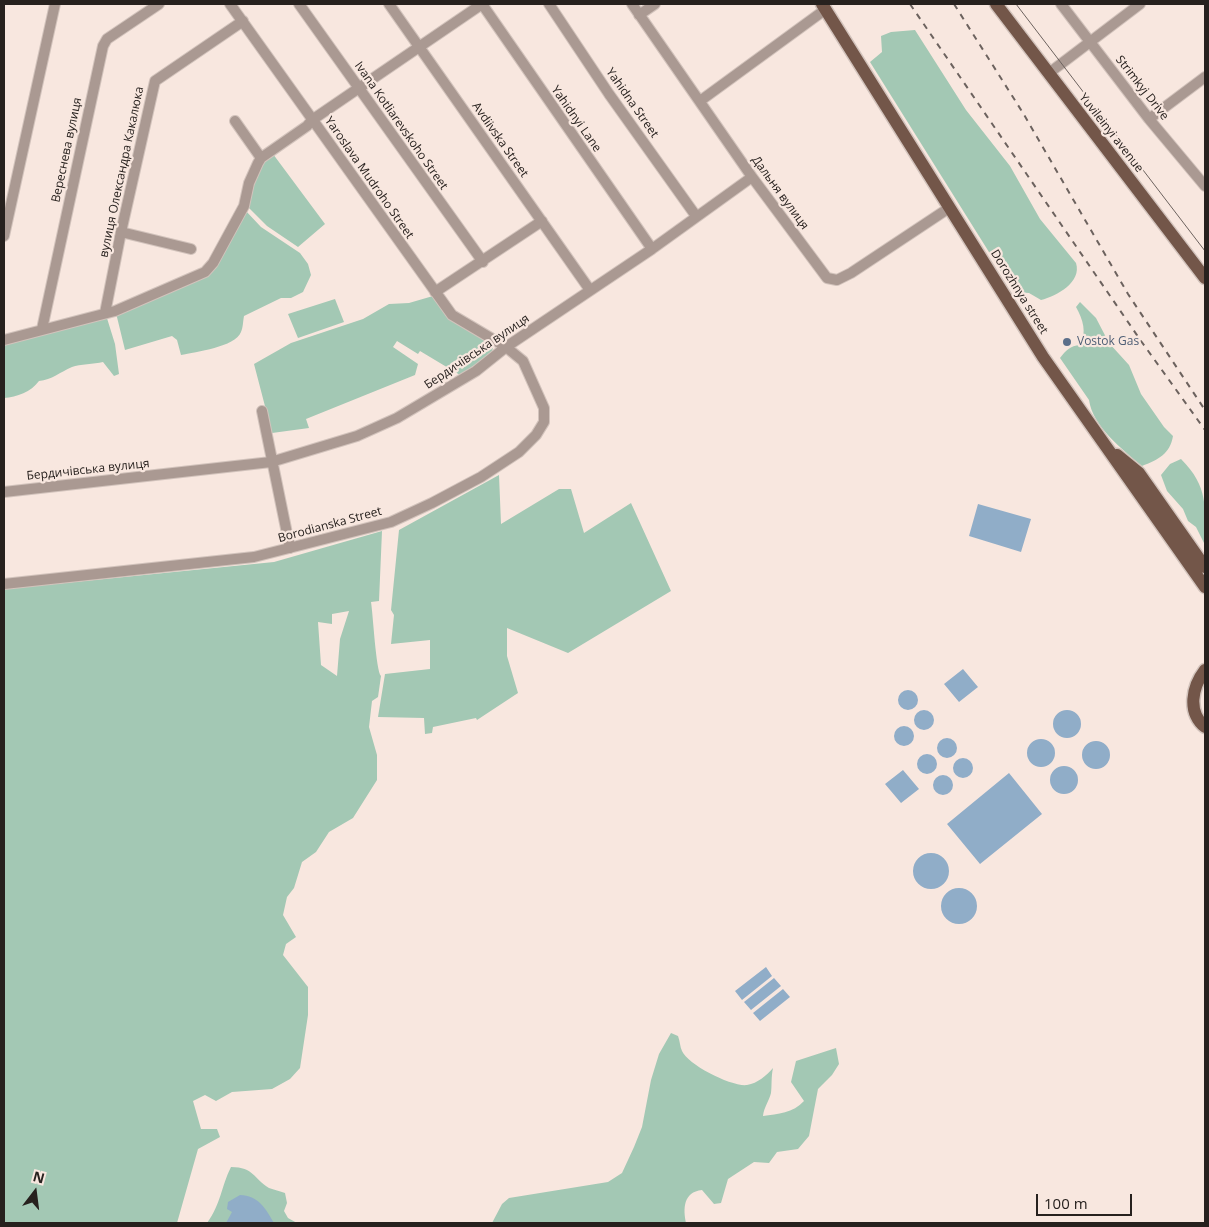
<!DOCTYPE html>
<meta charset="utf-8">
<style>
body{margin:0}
#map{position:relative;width:1209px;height:1227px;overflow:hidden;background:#f8e7df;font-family:"Open Sans",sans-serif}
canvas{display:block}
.frame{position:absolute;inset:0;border:5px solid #27211e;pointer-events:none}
.north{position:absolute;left:10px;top:1167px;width:50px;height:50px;-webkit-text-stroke:4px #f8e7df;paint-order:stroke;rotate:15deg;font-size:14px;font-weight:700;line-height:20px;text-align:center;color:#27211e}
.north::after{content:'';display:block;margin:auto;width:18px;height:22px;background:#27211e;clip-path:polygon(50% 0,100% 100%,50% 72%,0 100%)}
.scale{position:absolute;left:1036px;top:1194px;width:96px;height:22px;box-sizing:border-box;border:2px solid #27211e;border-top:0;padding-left:6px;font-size:15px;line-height:18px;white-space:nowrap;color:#27211e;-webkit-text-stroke:4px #f8e7df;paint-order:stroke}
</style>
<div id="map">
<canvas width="1209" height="1227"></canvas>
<div class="frame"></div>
<div class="north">N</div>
<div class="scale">100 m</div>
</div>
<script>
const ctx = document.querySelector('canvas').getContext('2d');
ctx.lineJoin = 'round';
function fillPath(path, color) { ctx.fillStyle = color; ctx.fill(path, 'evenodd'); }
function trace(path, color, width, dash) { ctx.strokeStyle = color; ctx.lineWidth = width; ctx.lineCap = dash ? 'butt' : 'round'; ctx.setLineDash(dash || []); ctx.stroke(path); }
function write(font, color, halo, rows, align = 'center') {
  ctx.font = font + ' "Open Sans",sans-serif'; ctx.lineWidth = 4.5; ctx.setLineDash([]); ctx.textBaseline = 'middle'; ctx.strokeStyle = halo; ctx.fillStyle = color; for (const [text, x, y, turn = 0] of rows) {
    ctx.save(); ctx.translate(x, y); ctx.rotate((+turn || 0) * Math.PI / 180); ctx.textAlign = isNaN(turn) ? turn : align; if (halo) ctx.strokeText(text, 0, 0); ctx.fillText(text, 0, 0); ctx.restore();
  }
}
fillPath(new Path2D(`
 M915,30L966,110L1010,166L1040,219L1076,263C1082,282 1057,296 1041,300L1029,293L1014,292L870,62L882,52L881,36L891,32Z
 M273,154L325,224L298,247L267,226L246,205L262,161Z
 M245,210L261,227L300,253L308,264L311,275L303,292L291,298H281L244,316C243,321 243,328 241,332C235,347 196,352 181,355L177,340L172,336L125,350L116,313L202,277Z
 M433,296L494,345L491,354L460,375L420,351L418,354L397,341L393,347L418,364L415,375L306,419L309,428L272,433L254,364L291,343L363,319L389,304L409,303Z
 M335,299L344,322L298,338L288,314Z
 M1080,302L1096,318L1109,343L1129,365L1141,394L1164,427L1173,436C1170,454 1158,460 1142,466C1122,449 1093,427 1089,400L1060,358C1066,350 1070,346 1080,345C1087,332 1083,320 1076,307Z
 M106,315L115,344L119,374L114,376L103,362C94,364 80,364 72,367C60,372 52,380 39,381C31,392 17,397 4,398V342Z
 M1181,459C1209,487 1205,507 1205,545L1196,527L1188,521L1183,509L1167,491L1161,475L1170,464Z
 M499,475L501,524L559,489H571L584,533L631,503L671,591L568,653L507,628V656L518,693L477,720L476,718L433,727L432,733L425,734L424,718L378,717L385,674L430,669V640L391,644L394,615L391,610L399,530Z
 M382,531L379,601L371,602C373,614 376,671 381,676L378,697L372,701L369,727L377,755V780L353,818L329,832L316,852L302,862L294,888L287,897L283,915L296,937L286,944L283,955L308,987V1015L300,1068L290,1079L272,1089L232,1092L216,1101L205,1095L193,1101L201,1129H217L220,1137L198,1149L177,1223H4V589L274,562ZM349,611L340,639L337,676L321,665L318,622L332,624V614Z
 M671,1033L678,1036C680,1041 680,1047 682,1051C688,1065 732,1087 747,1085C758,1083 766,1076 773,1068C771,1077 772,1086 771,1093C769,1101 764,1107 763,1116C778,1114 793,1113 804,1101L791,1082L796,1061L836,1048L839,1064L832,1075L818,1089L809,1136L798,1149L777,1152L769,1163L754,1162L728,1179L721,1203L714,1204L702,1190C683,1192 683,1209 686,1223H492L502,1204L509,1198L608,1182L622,1173L634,1147L642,1127L651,1080L659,1054Z
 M231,1167C254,1167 254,1179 269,1188C274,1190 280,1191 285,1193L287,1203L284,1211L288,1218L297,1223H207C221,1204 221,1187 231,1167Z`), '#a3c8b4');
fillPath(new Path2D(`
 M978,504L1031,519L1021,552L969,536Z
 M963,669L978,687L959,702L944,684Z
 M898 700a10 10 0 1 1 20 0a10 10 0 1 1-20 0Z
 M1053 724a14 14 0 1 1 28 0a14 14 0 1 1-28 0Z
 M914 720a10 10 0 1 1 20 0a10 10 0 1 1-20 0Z
 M894 736a10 10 0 1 1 20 0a10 10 0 1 1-20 0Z
 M937 748a10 10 0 1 1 20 0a10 10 0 1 1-20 0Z
 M1027 753a14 14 0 1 1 28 0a14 14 0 1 1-28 0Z
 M1082 755a14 14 0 1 1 28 0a14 14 0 1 1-28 0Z
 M917 764a10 10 0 1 1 20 0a10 10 0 1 1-20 0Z
 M953 768a10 10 0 1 1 20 0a10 10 0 1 1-20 0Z
 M1050 780a14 14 0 1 1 28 0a14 14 0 1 1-28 0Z
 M903,770L919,789L901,803L885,784Z
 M1009,773L1042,814L980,864L947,824Z
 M933 785a10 10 0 1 1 20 0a10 10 0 1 1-20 0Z
 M913 871a18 18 0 1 1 36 0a18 18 0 1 1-36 0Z
 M941 906a18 18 0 1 1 36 0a18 18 0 1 1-36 0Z
 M766,967L772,976L742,1000L735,991Z
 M774,978L781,986L751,1010L744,1002Z
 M783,989L790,997L760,1021L753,1013Z
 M240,1195C258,1195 266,1209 274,1223H226L232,1212L227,1209L228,1202Z`), '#90adc8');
const minor = new Path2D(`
 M299,4L483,262
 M389,4L590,290
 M482,4L652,249
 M549,4L609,94L696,216
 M632,4L752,177L827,278L837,280L851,273L949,208
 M1061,4L1149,119L1205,186
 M639,15L655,4
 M1049,73L1140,4
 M700,101L826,9
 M1149,119L1205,77
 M235,121L261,158
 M121,232L191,249
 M4,236L55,4
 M435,292L542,221
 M105,313L121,232L155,81L243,21
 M42,329L103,46L107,39L159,4
 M4,340L115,311L205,272L213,263L244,206L249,183L258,163L261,158L307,126L312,120L482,4
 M262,411L290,548
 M4,492L271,462L357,436L397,418L476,371L506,347L652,249L752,177
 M4,584L254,557L391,522L432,503L481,477L519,452L536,435L544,422V408L523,361L506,347L452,315L230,4`);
const major = new Path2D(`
 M822,4L1043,357L1205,587
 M996,4L1205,278
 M1117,455L1139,473L1205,567
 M1205,670C1192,687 1187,712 1205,727`);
trace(minor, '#d2c3bc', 12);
trace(major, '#d2c3bc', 15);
trace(minor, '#aa9992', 10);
trace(major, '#735649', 12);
trace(new Path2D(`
 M1016,4L1205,251`), '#6c625e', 1);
trace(new Path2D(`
 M910,4L1141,341L1205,430
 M954,4L1023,113L1128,294L1205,410`), '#6c625e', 2, [6, 6]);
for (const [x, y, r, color] of [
 [1067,342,5,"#5c6f8a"]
]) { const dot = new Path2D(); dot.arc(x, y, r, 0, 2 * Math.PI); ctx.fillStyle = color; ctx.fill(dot); trace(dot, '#f8e7df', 2); }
write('12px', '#27211e', '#f8e7df', [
 ["Strimkyj Drive",1142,88,52],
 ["Yahidna Street",632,103,55],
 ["Yahidnyi Lane",576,119,55],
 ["Ivana Kotliarevskoho Street",401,126,55],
 ["Yuvileinyi avenue",1111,133,52],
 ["Avdiivska Street",500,140,55],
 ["Вереснева вулиця",67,150,-78],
 ["вулиця Олександра Какалюка",122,172,-78],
 ["Yaroslava Mudroho Street",369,178,55],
 ["Дальня вулиця",780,193,54],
 ["Dorozhnya street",1019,292,58],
 ["Бердичівська вулиця",477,352,-34],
 ["Бердичівська вулиця",88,470,-6],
 ["Borodianska Street",330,525,-15]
]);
write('12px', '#4e5e75', '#f8e7df', [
 ["Vostok Gas",1077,342]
], 'left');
</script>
